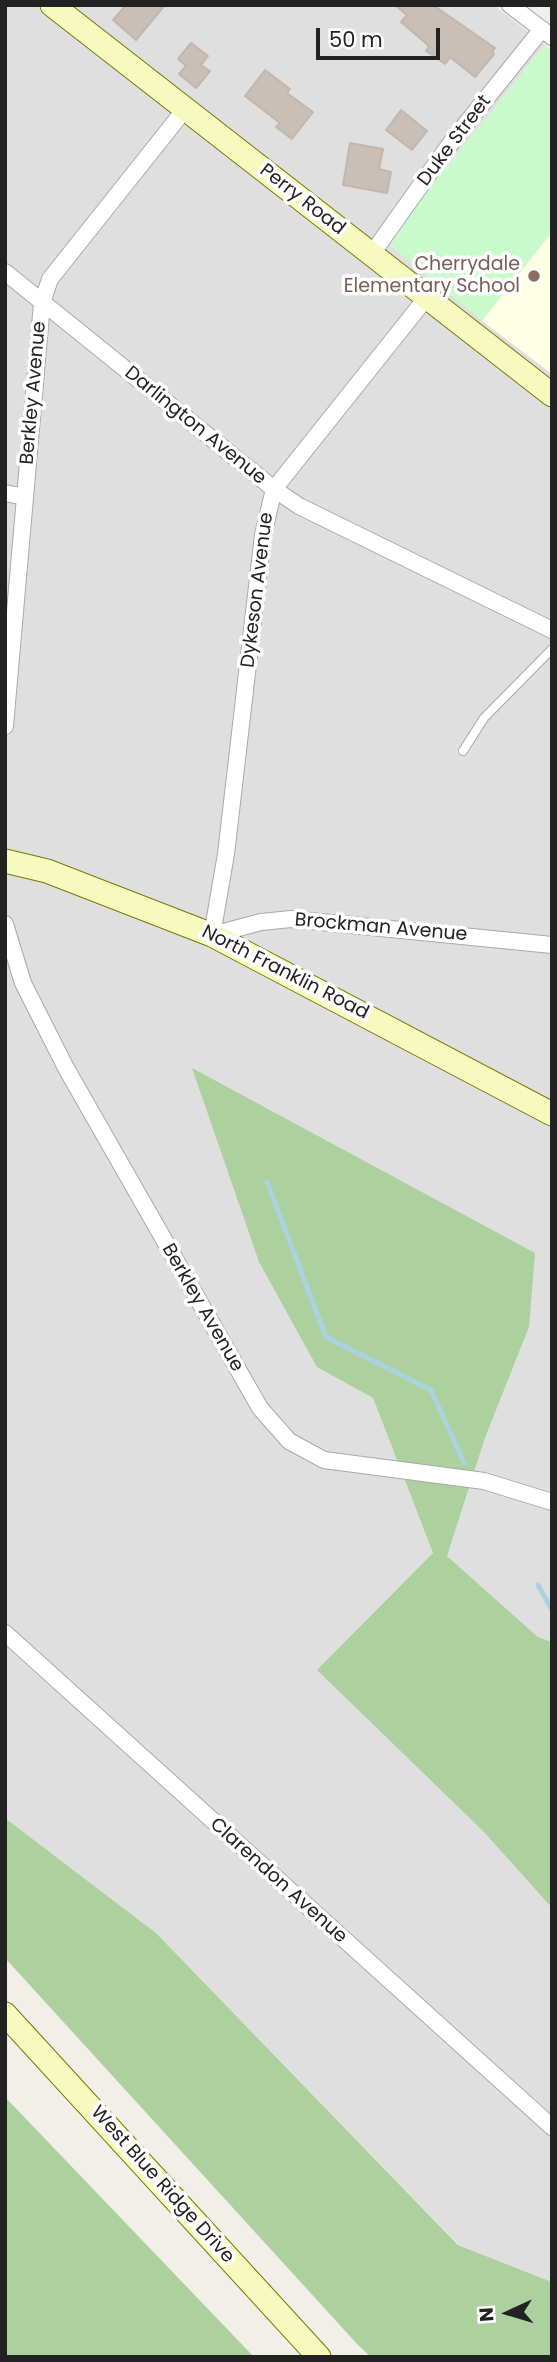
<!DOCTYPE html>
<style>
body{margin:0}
#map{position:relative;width:557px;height:2362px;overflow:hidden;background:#f2efe9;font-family:Poppins,sans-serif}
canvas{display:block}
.frame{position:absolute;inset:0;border:7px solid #222;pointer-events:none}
.north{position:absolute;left:473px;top:2278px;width:70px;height:70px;-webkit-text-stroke:5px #fff;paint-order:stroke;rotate:266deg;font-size:19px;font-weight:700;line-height:28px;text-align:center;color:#222}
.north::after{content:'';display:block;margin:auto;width:24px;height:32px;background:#222;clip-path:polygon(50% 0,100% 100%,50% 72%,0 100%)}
.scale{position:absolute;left:316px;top:28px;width:124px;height:32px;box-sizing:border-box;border:4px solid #222;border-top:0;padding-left:9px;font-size:21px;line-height:24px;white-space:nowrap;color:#222;-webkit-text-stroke:5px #fff;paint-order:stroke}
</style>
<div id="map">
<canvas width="557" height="2362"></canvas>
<div class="frame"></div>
<div class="north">N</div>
<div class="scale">50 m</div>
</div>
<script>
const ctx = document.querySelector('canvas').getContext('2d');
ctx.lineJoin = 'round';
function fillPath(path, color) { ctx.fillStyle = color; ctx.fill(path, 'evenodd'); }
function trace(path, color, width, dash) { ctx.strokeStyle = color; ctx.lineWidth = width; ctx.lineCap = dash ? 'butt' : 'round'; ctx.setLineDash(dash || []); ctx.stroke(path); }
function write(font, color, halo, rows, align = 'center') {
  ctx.font = font + ' Poppins,sans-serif'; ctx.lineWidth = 7; ctx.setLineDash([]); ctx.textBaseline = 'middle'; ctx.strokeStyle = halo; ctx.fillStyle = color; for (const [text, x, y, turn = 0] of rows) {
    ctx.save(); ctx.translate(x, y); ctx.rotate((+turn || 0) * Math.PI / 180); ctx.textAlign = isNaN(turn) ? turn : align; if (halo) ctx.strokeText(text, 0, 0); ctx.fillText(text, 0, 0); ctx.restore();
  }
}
fillPath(new Path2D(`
 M5,5H493L545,45L386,242L552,374V1642L538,1637L447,1556L485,1438L529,1327L317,1366L373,1398L433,1553L483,1831L552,1908V2282L459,2245L156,1933L5,1818Z`), '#e0dfdf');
fillPath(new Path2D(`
 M552,232V374L482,321Z`), '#ffffe5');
fillPath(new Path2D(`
 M192,1068L535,1253L529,1327L485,1438L447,1556L538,1637L552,1642V1908L483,1831L317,1670L433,1553L373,1398L317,1367L259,1262Z
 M5,1818L156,1933L458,2245L552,2282V2357H371L358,2345L5,1958Z
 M5,2097L254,2357H5Z`), '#add19e');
fillPath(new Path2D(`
 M545,45L552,51V232L482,321L386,242Z`), '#c8facc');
trace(new Path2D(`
 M267,1182L326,1337L431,1390L464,1463
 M538,1585L552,1610`), '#aad3df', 5);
const building = new Path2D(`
 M126,5H165L136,40L113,20Z
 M395,5H433L495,48L492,52L494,54L475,77L450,57L445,64L426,51L429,46L401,22L407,15Z
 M191,43L208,56L201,65L210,71L196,88L179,74L186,66L178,59Z
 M265,70L290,89L287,93L313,112L292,139L276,127L280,123L245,96Z
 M401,110L427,131L412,150L386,130Z
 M350,143L383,149L379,169L391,172L387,193L343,185Z`);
fillPath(building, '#c7bfb8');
trace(building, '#c4b6ab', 2);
const lane = new Path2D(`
 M463,751L484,718L552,649`);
const street = new Path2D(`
 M510,5L552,37
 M371,255L453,140L542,29
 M5,272L274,489L299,506L552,630
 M427,297L274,489L263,535L226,854L212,935L261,922L291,919L552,945
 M5,493L25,497
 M5,726L42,303L50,279L186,108
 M5,924L23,983L66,1068L260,1408L289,1441L324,1460L484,1481L552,1502
 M5,1633L552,2127`);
const secondary = new Path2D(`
 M52,5L552,395
 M5,861L47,871L212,935L552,1114
 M5,2014L319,2357`);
trace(lane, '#a9a9a9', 10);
trace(street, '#a9a9a9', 18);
trace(secondary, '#707d05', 25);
trace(lane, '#fff', 8);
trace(street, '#fff', 16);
trace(secondary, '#f7fabf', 23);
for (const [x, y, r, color] of [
 [534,276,7,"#8d6e63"]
]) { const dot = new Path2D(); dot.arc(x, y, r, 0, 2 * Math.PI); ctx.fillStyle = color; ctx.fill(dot); trace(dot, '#fff', 2.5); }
write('19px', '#222', '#fff', [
 ["Duke Street",455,141,-53],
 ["Perry Road",302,200,38],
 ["Berkley Avenue",34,393,-85],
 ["Darlington Avenue",195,426,39],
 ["Dykeson Avenue",258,590,-83],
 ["Brockman Avenue",381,928,5],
 ["North Franklin Road",285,973,27],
 ["Berkley Avenue",202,1308,60],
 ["Clarendon Avenue",278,1881,42],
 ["West Blue Ridge Drive",162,2185,48]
]);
write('19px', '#785e54', '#fff', [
 ["Cherrydale",520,265],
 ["Elementary School",520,287]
], 'right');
</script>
